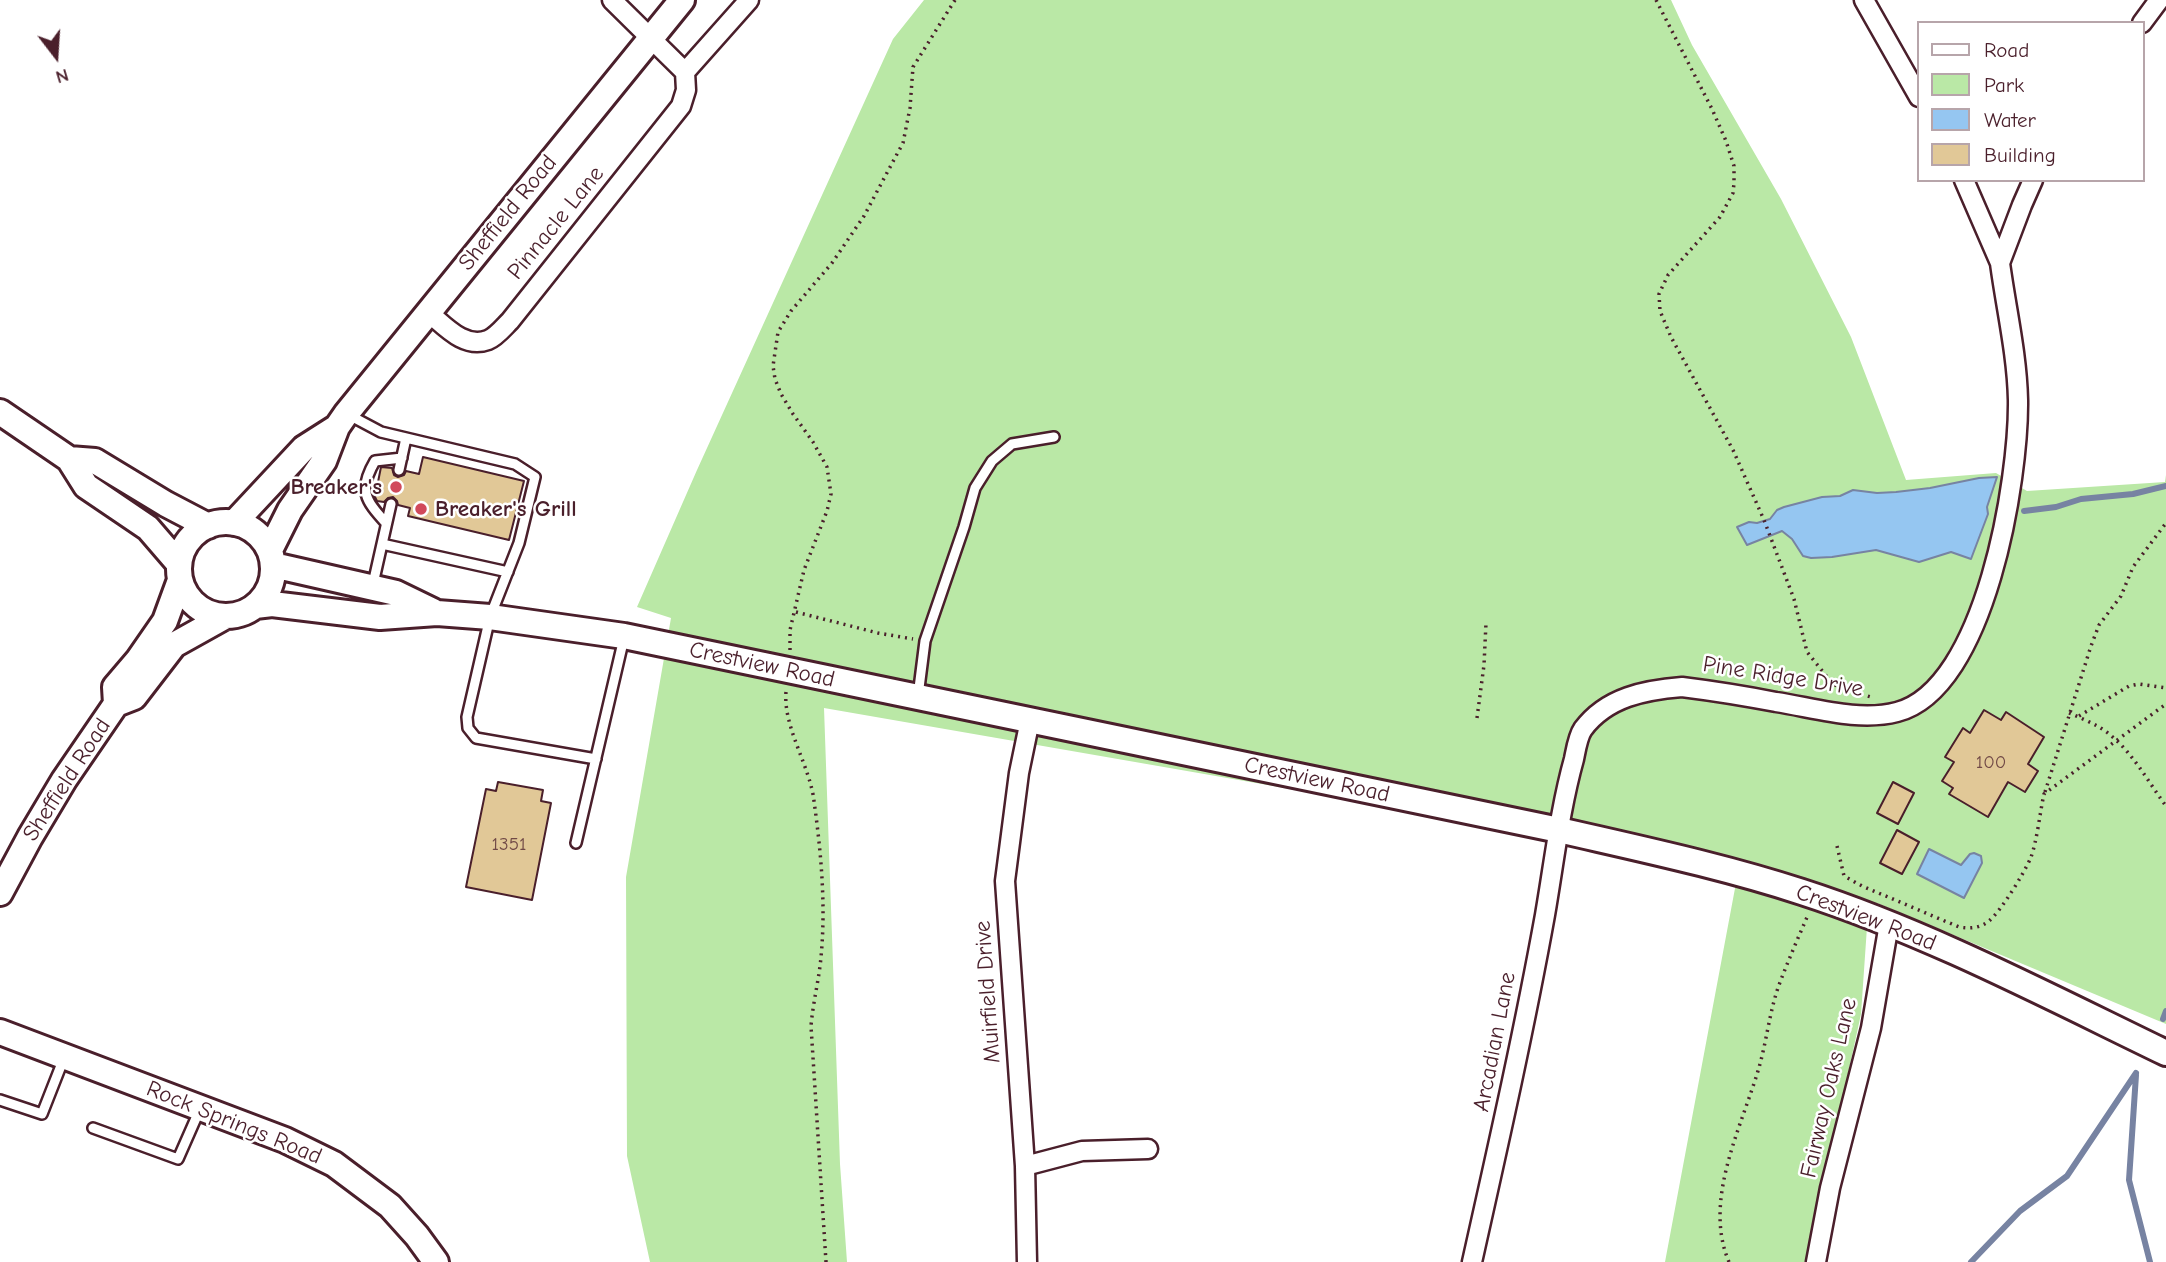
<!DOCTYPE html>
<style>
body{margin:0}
#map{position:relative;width:2166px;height:1262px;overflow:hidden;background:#fff;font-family:"Comic Neue",sans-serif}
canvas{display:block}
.legend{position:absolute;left:1917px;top:21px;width:228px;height:161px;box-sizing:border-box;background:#fff;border:2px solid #b7a5aa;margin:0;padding:9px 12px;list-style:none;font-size:21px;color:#4a1f2b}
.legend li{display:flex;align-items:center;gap:14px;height:35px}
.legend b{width:35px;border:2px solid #b7a5aa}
.north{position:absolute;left:21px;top:21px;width:70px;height:70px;-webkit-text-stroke:5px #fff;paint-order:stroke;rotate:163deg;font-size:19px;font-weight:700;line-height:28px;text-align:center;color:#4a1f2b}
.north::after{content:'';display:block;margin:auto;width:24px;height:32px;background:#4a1f2b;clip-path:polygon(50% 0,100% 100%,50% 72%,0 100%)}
</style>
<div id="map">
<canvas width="2166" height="1262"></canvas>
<ul class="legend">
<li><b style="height:9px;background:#fff"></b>Road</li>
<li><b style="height:19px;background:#bae8a6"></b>Park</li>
<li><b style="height:19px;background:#95c6f1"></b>Water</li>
<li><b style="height:19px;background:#e1c897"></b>Building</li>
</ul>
<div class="north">N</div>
</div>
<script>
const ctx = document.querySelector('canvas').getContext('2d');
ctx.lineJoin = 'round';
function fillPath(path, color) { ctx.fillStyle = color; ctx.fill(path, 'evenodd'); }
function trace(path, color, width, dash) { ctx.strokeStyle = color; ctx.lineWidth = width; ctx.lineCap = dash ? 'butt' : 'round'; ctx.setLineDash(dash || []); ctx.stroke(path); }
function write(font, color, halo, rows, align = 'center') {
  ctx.font = font + ' "Comic Neue",sans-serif'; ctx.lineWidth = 5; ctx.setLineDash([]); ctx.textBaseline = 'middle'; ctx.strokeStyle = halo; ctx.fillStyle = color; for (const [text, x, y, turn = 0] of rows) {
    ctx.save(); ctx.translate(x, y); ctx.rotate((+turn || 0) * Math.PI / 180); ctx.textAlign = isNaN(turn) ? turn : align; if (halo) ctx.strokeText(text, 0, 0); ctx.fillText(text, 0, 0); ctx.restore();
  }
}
fillPath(new Path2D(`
 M924,0H1671L1692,45L1781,199L1851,337L1906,480L1996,473L2027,491L2165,482L2166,475V1024L1877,903L1867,927L1861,1014L1807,1262H1665L1736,883L1354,800L824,708L840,1164L847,1262H650L627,1156L626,877L671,618L637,607L697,470L893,39Z`), '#bae8a6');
const water = new Path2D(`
 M1997,477L1987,507L1988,514L1971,559L1951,552L1919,562L1876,550L1832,557L1811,558L1803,556L1792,539L1782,531L1747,545L1737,527L1749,522L1757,523L1770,519L1777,510L1784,507L1822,497L1840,496L1853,490L1877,493L1896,492L1930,488L1979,478Z
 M1929,849L1961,865L1970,854L1974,853L1981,856L1982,863L1964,898L1917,874Z`);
fillPath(water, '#95c6f1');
trace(water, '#7783a2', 2);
trace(new Path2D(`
 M2024,511L2056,507L2081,499L2133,494L2166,486
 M2163,1019L2166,1011
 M2136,1075L2129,1180L2150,1262
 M1971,1262L2020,1211L2067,1176L2136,1073`), '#7783a2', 6);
const building = new Path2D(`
 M423,457L524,481L509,540L408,516L410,508L398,505L397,501L393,497L388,498L384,502L377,501L375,497L381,467L392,468L394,475L398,477L404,475L406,471L419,474Z
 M1984,710L2001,720L2006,712L2044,737L2028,764L2038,771L2025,792L2008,782L1988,817L1949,794L1953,788L1942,781L1954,762L1945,757L1963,728L1970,733Z
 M498,782L543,790L541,801L551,803L532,900L466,887L486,789L496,791Z
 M1893,782L1914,793L1898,824L1877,813Z
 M1897,830L1919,842L1902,874L1880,863Z`);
fillPath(building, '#e1c897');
trace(building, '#4a1f2b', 2);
const lane = new Path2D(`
 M349,415L381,432L515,464L535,477L519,543L490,617L467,717L468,728L476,738L596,759
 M399,470L406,438
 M386,523C365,500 358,490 375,461L402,458
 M382,544L508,572
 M373,584L391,504
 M918,696L925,641L964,527L975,488L992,461L1012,444L1054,437
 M576,843L624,638
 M0,1100L42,1114L64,1058
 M93,1128L178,1159L200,1109`);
const street = new Path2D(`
 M1864,0L1919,97
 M2142,23L2159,0
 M685,72L749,0
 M1964,180L2000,263L2022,205L2033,180
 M428,312C445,326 464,349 488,340C496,337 504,327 510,321L681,106L686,90L685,72L612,0
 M1025,1166L1082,1151L1148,1149
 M1027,1262L1025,1166L1005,881L1019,773L1030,720
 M1472,1262C1498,1146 1524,1031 1545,915C1554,863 1560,809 1574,759C1576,749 1578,736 1583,729C1607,697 1645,690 1682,687C1714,691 1745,696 1776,702C1815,708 1859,722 1897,712C1986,689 2019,478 2018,400C2017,354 2006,308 2000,263
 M1816,1262L1830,1188L1871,1028L1889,924`);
const secondary = new Path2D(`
 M0,412L69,459L86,486L148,528L179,564
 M69,459L95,461L166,504L208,526
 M179 569a47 47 0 1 1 94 0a47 47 0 1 1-94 0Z
 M234,523L304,448L337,427
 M270,550L290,510L324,461L337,427L346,414L682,0
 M273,565L396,593L433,611
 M255,606L272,604L380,617L437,613L490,617L624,636L1559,830C1641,849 1722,866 1802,892C1926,932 2048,996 2166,1053
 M116,704L115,687L138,660L165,621L180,580
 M0,893L30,837L64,780L116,704L134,697L174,645L226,616
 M0,1032L285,1140L334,1164L390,1206L417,1236L436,1262`);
trace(lane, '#4a1f2b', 14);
trace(street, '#4a1f2b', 23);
trace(secondary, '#4a1f2b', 30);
trace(new Path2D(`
 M1656,0L1712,109L1726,141L1734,166V183L1733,193L1720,217L1668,275L1659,294L1660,311L1671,337L1733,450L1764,520L1794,599L1807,652L1832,683L1840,688L1871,697
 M796,612L878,633L913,639
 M790,650V630L804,570L827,511L831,494L827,467L813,442L793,414L781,394L775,379L773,366L778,332L791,311L832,263L864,216L889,169L903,143L910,108L913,67L955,0
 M786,692C783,727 810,766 814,801C821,852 826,905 821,957C819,980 813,1002 811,1026L826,1262
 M2069,713C2079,717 2090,722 2099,727C2129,745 2146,779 2166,806
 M2079,716L2129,686L2139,684L2166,688
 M1477,718L1484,665L1486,623
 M2045,792L2091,646L2099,625L2121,596L2133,567L2166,523
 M1837,846L1844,876L1862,886L1959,927C1970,929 1980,928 1989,921C2001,911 2025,872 2031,857C2037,841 2040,812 2044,794L2166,704
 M1729,1262C1702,1199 1743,1125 1760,1064C1767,1038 1770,1010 1779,985C1788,961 1798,938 1808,915`), '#4a1f2b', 3.5, [2, 5]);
trace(lane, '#fff', 9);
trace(street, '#fff', 18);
trace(secondary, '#fff', 24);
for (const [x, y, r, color] of [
 [396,487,7,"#d1495b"],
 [421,509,7,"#d1495b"]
]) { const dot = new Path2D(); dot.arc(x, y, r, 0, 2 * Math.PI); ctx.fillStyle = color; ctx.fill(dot); trace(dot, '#fff', 2.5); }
write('19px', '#704946', null, [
 ["100",1991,763],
 ["1351",509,845]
]);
write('23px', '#4a1f2b', '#fff', [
 ["Sheffield Road",508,213,-51],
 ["Pinnacle Lane",556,223,-51],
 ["Crestview Road",762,665,12],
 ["Pine Ridge Drive",1783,677,9],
 ["Sheffield Road",67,780,-57],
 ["Crestview Road",1317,780,12],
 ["Crestview Road",1866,918,21],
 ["Muirfield Drive",988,992,-94],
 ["Arcadian Lane",1495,1042,-79],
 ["Fairway Oaks Lane",1829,1088,-77],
 ["Rock Springs Road",234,1123,22]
]);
write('bold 23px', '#4a1f2b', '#fff', [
 ["Breaker's",382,487],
 ["Breaker's Grill",435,509,"left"]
], 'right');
</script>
